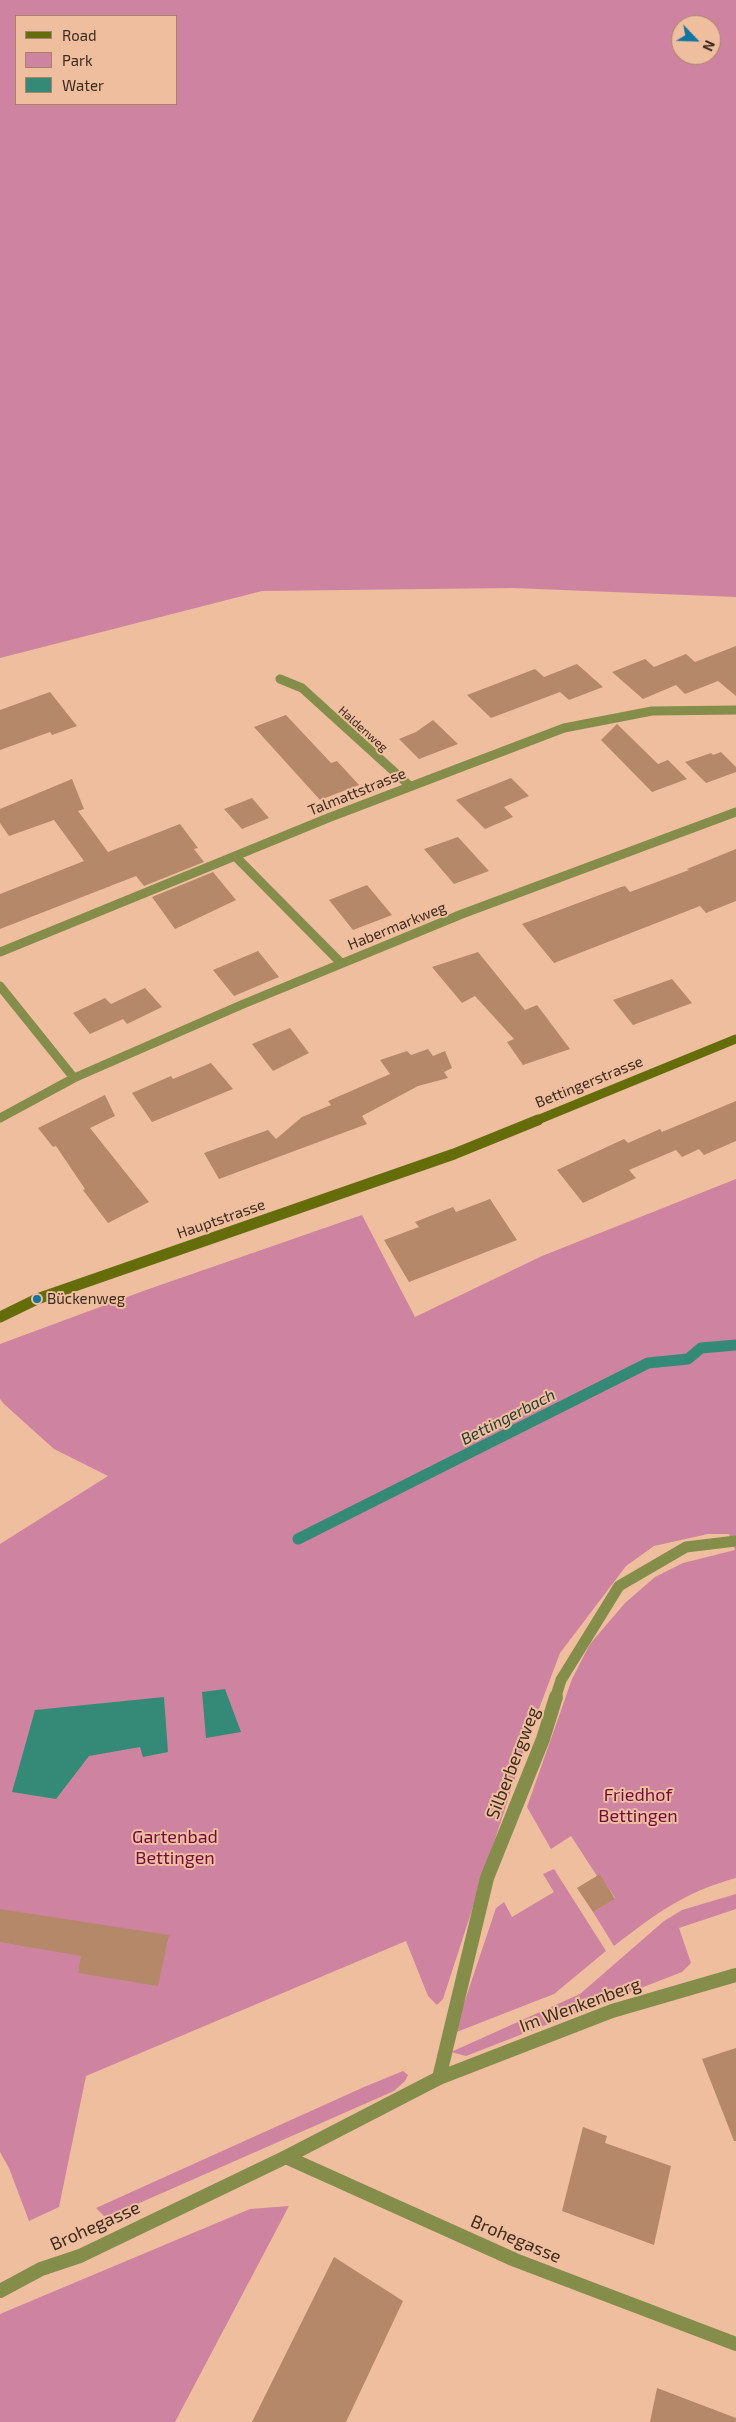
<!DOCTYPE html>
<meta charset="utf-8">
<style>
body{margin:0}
#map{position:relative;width:736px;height:2422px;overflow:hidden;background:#eebe9e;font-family:"Exo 2",sans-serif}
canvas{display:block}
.legend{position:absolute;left:15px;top:15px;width:162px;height:90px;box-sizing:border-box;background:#eebe9e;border:1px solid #a8836b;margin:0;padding:6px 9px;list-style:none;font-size:15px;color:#3e2b1e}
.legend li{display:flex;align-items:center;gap:10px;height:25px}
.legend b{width:25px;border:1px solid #a8836b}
.north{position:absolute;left:671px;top:15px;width:50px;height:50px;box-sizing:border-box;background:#eebe9e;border:1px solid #a8836b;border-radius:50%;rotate:114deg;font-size:14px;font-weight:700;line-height:20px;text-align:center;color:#3e2b1e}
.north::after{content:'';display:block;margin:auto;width:18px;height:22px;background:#1174a1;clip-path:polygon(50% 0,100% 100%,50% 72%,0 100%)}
</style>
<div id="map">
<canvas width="736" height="2422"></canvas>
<ul class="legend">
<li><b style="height:6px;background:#646d0a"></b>Road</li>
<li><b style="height:14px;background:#ce84a0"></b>Park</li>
<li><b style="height:14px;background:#348a77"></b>Water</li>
</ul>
<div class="north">N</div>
</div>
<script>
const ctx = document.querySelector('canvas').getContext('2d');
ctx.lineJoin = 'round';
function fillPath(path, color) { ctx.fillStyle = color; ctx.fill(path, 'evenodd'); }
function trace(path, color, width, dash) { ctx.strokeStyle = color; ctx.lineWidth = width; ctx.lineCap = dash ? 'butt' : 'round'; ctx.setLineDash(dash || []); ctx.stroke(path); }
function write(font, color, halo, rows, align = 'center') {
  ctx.font = font + ' "Exo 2",sans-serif'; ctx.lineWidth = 4; ctx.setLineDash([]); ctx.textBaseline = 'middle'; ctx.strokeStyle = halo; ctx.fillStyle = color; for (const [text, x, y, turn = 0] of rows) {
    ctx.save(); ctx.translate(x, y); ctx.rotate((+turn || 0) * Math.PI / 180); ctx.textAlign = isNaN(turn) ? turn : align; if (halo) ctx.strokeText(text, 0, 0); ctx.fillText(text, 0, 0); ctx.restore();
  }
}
fillPath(new Path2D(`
 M0,0H736V597L513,588L262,591L0,658ZM16,16H176V104H16ZM681,25H711V55H681Z
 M736,1179V1878C684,1892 656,1914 614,1946L593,1912L615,1898L600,1875L597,1876L571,1836L551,1849L527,1807L572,1679L590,1644L625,1603L655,1577L683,1563L735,1550L729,1534H708L654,1546L626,1566L560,1653L528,1738L443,1999L437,2005L428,1996L406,1941L86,2076L59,2207L29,2221L9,2168L0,2152V1544L108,1476L54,1449L4,1404L0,1399V1344L146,1290L362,1215L415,1317L542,1256Z
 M554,1869L606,1951L554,1994L454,2033L496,1908L504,1902L512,1917L554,1892L543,1874Z
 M736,1894V1909L679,1928L691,1963L682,1972L466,2056L451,2052L580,1994L664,1921L682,1910Z
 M403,2071L408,2075L405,2081L394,2091L119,2212L104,2216L96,2208L364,2087Z
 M289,2206L175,2422H0V2314L250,2209Z`), '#ce84a0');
fillPath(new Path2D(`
 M225,1689L241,1732L206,1738L202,1692Z
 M164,1697L168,1752L143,1757L140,1747L89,1756L56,1799L12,1792L35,1710Z`), '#348a77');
trace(new Path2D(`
 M298,1539L648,1363L688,1359L701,1348L736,1345`), '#348a77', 11);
fillPath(new Path2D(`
 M736,646V696L718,681L685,694L676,685L643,699L612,672L645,659L654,667L686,654L695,662Z
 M577,664L603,687L569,700L560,692L491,718L467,695L535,669L544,677Z
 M50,692L77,726L52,735L50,732L0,750V710Z
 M286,715L331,763L337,761L359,785L320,800L254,727Z
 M433,720L458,744L419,759L399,739L416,732Z
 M617,724L658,764L668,760L687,779L652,792L601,740Z
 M721,752L736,767V772L706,783L685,762L711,753L713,755Z
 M511,778L529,796L504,807L513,817L485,829L456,800Z
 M72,779L84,809L78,811L108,852L180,824L198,848L194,849L204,862L144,886L136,876L0,929V894L84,861L54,820L9,836L0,823V809Z
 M252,798L269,818L242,829L224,809Z
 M458,837L489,871L454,884L424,849Z
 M736,849V901L706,913L700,906L554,963L522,924L621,887L625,886L630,892L689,870L687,869Z
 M213,872L236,900L175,929L152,897Z
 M367,885L392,915L353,930L329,900Z
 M258,951L279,977L234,996L213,970Z
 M478,952L525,1010L537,1005L570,1049L523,1065L507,1042L514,1039L475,996L462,1003L432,967Z
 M672,979L692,1003L633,1025L613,1000Z
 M145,988L162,1007L127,1024L123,1019L90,1034L73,1013L105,998L111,1004Z
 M290,1028L309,1053L273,1071L252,1044Z
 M428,1049L433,1056L445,1051L452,1068L444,1072L448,1078L418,1086L362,1116L367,1124L219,1179L204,1153L268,1130L276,1139L302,1117L331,1105L328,1101L390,1074L380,1060L407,1051L411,1055Z
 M211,1063L233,1089L152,1122L132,1093L171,1076L173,1079Z
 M105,1095L115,1116L90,1128L149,1202L108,1223L83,1190L85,1189L56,1146L53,1147L38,1128Z
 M736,1101V1141L704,1155L699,1149L682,1157L676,1150L629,1170L636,1178L583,1203L557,1170L624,1139L628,1143L660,1129L662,1132Z
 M490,1199L517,1240L409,1282L384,1240L419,1227L415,1222L453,1207L456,1212Z
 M600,1874L615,1899L593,1912L577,1888Z
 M0,1909L169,1935L158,1986L78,1973L81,1956L0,1942Z
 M736,2048V2141H734L702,2059Z
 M583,2127L607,2136L605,2143L671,2166L654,2245L562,2211Z
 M334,2257L403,2301L346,2422H252Z
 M657,2388L736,2418V2422H650Z`), '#b58869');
trace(new Path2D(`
 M555,1699L561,1680L619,1586L686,1547L736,1541`), '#848d49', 11);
trace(new Path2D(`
 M439,2078L487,1878L543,1739L556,1697`), '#848d49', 14);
trace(new Path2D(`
 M280,679L302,688L410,786
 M235,856L341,963
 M0,952L328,818L564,728L652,711L736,710
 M0,986L74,1078L0,1118
 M74,1078L241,1005L462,914L736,812`), '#848d49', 9);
trace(new Path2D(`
 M286,2157L515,2260L736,2344
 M0,2291L41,2269L80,2256L286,2157L439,2078L612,2011L736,1975`), '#848d49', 14);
trace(new Path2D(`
 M535,1121L736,1039`), '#646d0a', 9);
trace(new Path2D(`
 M0,1317L37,1299L454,1154L538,1120`), '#646d0a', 11);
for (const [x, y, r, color] of [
 [37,1299,5,"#1174a1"]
]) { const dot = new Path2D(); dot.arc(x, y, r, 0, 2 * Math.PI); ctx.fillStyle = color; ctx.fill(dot); trace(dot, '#eebe9e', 2); }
write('12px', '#3e2b1e', '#eebe9e', [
 ["Haldenweg",363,729,42]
]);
write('15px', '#3e2b1e', '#eebe9e', [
 ["Talmattstrasse",357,792,-22],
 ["Habermarkweg",397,926,-22],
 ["Bettingerstrasse",589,1082,-22],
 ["Hauptstrasse",221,1219,-19]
]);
write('15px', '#3e2b1e', '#eebe9e', [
 ["Bückenweg",47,1299]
], 'left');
write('italic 16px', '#213c35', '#eebe9e', [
 ["Bettingerbach",508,1417,-27]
]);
write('18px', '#3e2b1e', '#eebe9e', [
 ["Silberbergweg",513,1763,-69],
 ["Im Wenkenberg",580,2005,-20],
 ["Brohegasse",95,2226,-24],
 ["Brohegasse",516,2239,23]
]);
write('18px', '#720a41', '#eebe9e', [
 ["Friedhof",638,1795],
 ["Bettingen",638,1816],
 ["Gartenbad",175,1837],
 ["Bettingen",175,1858]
]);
</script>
